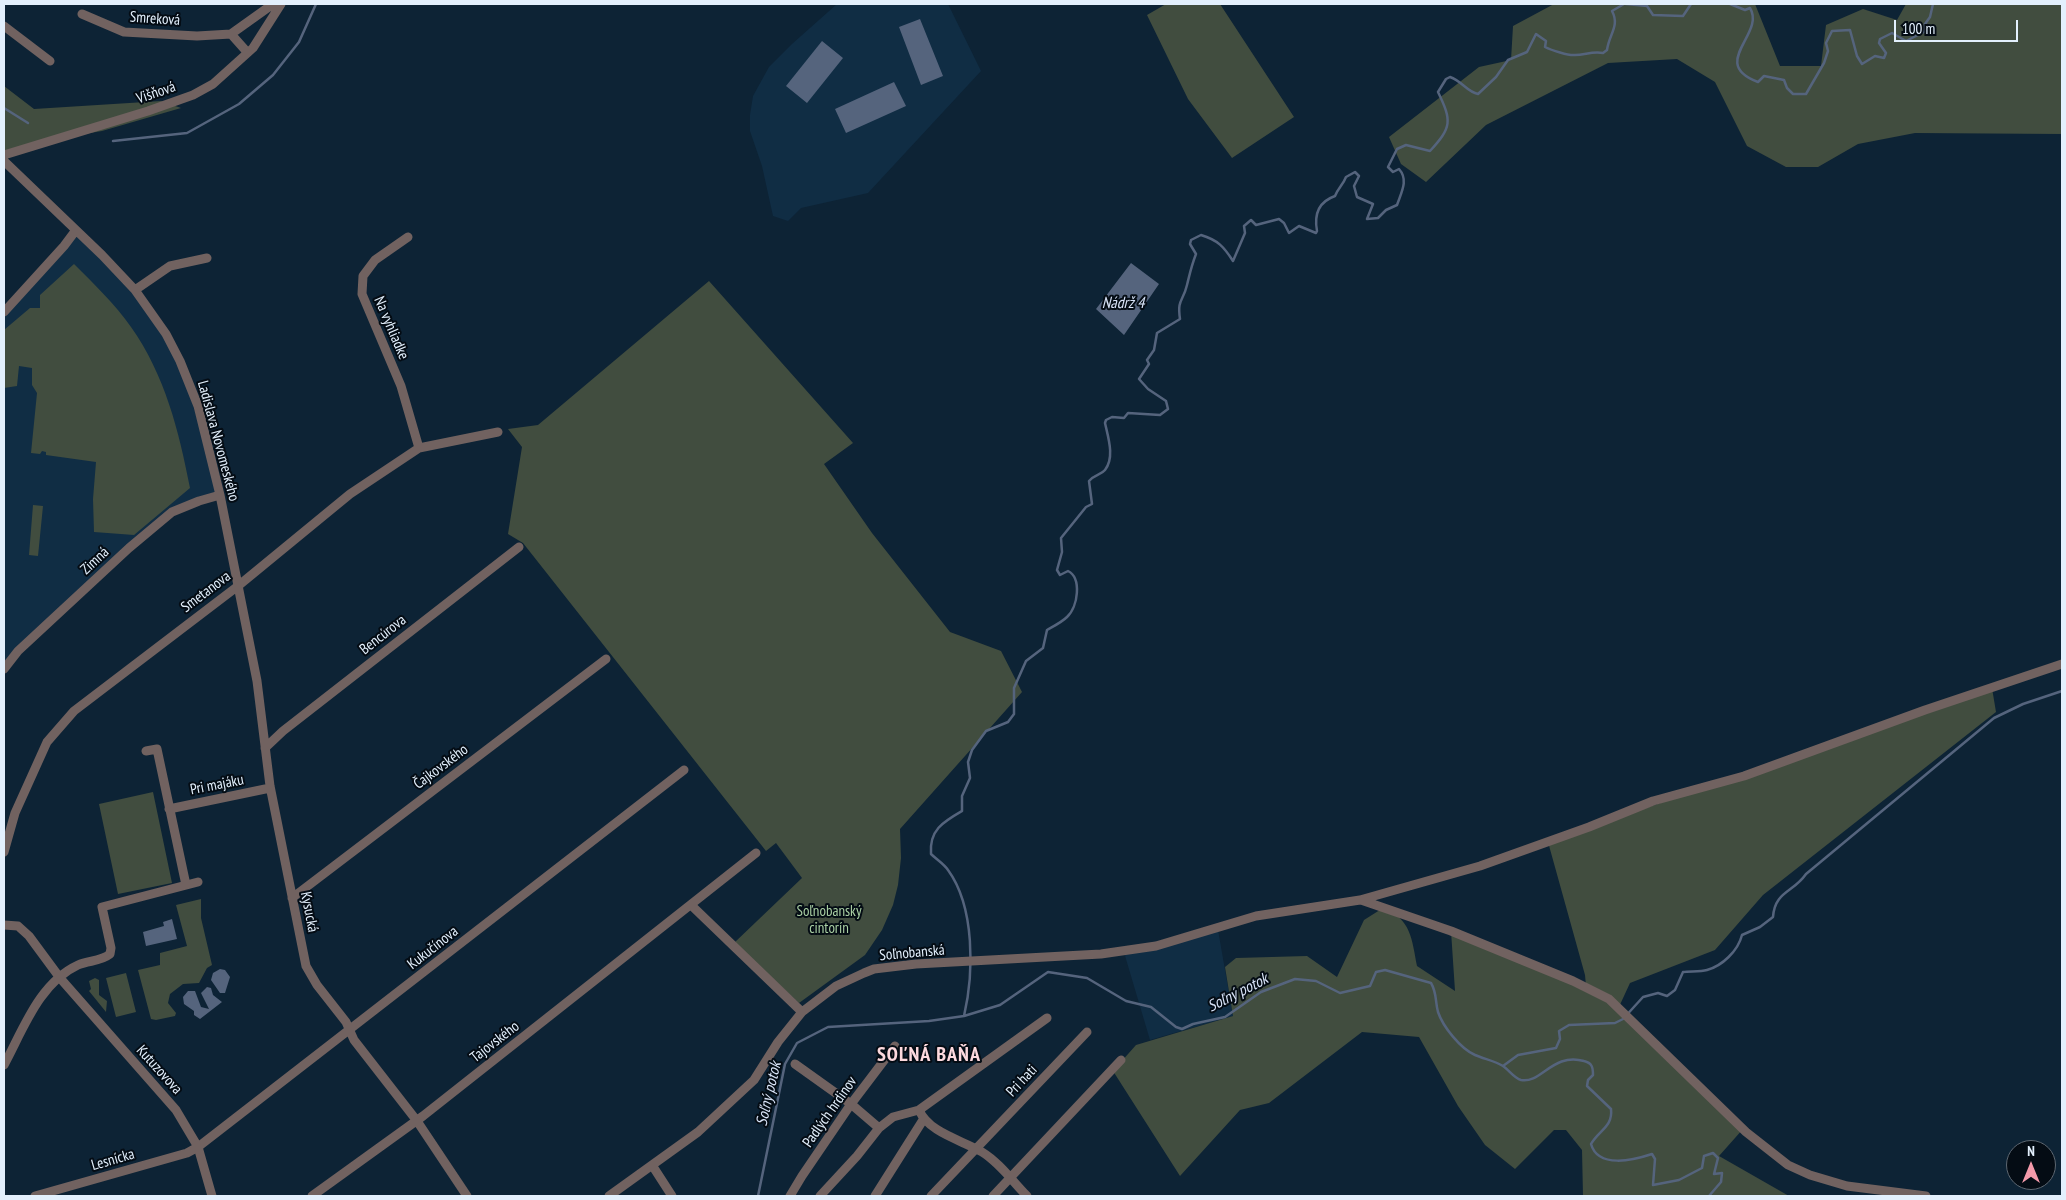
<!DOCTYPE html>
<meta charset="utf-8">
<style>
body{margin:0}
#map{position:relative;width:2066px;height:1200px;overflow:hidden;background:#0d2335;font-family:"PT Sans Narrow",sans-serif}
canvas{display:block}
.frame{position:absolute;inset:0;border:5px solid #e3f0fd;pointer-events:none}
.north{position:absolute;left:2006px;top:1140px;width:50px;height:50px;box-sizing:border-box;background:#040c14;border:1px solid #5d6771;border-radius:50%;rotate:0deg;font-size:14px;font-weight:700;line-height:20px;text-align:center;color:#e3f0fd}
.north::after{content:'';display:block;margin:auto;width:18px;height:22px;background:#f39aaa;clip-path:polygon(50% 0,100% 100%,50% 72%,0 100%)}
.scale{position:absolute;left:1894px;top:20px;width:124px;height:22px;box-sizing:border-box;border:2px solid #e3f0fd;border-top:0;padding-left:6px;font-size:15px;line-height:18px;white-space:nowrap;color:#e3f0fd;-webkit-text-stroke:4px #040c14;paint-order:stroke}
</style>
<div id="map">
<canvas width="2066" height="1200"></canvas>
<div class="frame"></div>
<div class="north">N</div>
<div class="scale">100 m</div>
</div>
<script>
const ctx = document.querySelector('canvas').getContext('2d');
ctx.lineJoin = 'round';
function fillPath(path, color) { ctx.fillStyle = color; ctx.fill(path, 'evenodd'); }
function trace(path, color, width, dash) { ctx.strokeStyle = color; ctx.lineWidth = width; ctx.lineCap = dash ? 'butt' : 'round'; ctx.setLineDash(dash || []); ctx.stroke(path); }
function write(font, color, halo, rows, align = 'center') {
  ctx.font = font + ' "PT Sans Narrow",sans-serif'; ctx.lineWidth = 4; ctx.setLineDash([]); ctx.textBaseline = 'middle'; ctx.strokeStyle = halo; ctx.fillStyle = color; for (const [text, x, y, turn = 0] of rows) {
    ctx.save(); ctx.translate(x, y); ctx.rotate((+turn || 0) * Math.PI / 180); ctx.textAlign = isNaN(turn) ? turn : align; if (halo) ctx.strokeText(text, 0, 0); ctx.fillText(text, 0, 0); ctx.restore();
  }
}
fillPath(new Path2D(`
 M837,4H948L981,71L868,193L801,208L788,221L773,216L762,166L750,131V115L753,96L769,67L792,44Z
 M77,230L122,276L180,361L219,493L171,514L4,668V312Z
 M1217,924L1233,1016L1150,1040L1123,949L1149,945Z`), '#102d44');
fillPath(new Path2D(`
 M1166,4H1220L1294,117L1232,158L1188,99L1147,15Z
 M1554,4H1755L1780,66H1821L1826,25L1863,9L1897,20L1906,4H2062V134L1915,133L1858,144L1818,167H1786L1747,146L1715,82L1677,59L1608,63L1486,125L1426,182L1401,164L1389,137L1479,67L1511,60L1513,26Z
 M4,86L34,109L161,101L181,108L102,131L37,142L4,158Z
 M74,264C94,284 115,304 131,327C165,375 179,431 190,488L134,535L94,532L93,499L96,462L46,455V452L42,451L40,454L31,453L37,393L32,385V368L19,366L17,386L4,388V330L30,308H40V295Z
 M709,281L853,443L824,464L872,533L950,632L1001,651L1022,692L900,829L901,858L898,885L893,905L882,930L865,955L799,1003L734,943L802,878L776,843L766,851L523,543L508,534L522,447L508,429L538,425Z
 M33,505L43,506L38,556L29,555Z
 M1992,688L1996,712L1763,895L1715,950L1630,983L1618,1009L1743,1129L1719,1156L1789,1196H1583L1582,1150L1566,1130H1554L1515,1169L1485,1145L1458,1106L1419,1037L1362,1032L1269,1103L1240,1110L1180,1176L1113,1071L1136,1045L1233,1016L1225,967L1236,958L1307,956L1337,977L1364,920L1383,908C1411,918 1412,940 1417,966L1455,991L1451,931L1586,986L1585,975L1548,842Z
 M153,792L172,883L118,894L99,804Z
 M201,899V918L212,965L207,968L199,983L183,984L170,994L168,1003L176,1013L175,1016L156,1020L151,1019L138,970L160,965V953L187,946L176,905Z
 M126,973L136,1012L116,1017L106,978Z
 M95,978L99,980V995L107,1001L106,1012L89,991L91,989L89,981Z`), '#414d3f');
fillPath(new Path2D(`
 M920,19L943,76L921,85L899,27Z
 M822,41L843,58L807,103L786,86Z
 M894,82L906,106L846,133L835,109Z
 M1131,263L1159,284L1124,335L1096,309Z
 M172,919L177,939L146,946L143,932L164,926L163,922Z
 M220,969L225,970L230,977L225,993H220L211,980L213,973Z
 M207,987L211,988L213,995L222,1002L200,1019L194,1015V1011L184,1004L183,997L188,991H195L201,1007L209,1009L201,993Z`), '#55647d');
trace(new Path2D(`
 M1626,4L1647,6L1653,15L1683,16L1691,4
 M1730,4L1745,10L1750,8C1766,34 1708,63 1758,82L1764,76L1784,80L1787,88L1793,94H1806L1824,63L1828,51L1826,43L1832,31L1850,30L1857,56L1862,64L1875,56L1884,58L1886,53L1879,43L1880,39L1892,33L1906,41L1924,32L1925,24L1930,17L1933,4
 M4,108L28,123
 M113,141L187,133L239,104L273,75L299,42L316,4
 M964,1016C974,973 975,907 948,870C944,864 936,859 931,854C929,830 943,822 962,811V796L970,778L968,762L972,750L986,731L1008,722L1014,714V688L1026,661L1043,648L1047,630C1054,626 1062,622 1067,617C1078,607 1082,578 1068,571L1060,575L1057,570L1062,552L1061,538L1086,507L1092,504L1089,481C1094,475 1101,475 1105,470C1115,457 1108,437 1105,423L1106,420L1112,417L1124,418L1128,413L1160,415L1168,409L1166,401L1148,389L1139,379L1149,364L1147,360L1154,350L1157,333L1180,319C1177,299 1183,302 1187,285C1190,273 1191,267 1196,254L1190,244L1191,240L1201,235C1218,240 1224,247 1233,261L1245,233L1244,226L1251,220L1256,225L1279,219L1284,223L1289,233L1299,226L1316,233L1317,231C1314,215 1318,202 1335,196C1338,188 1343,185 1346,177L1355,172L1359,176L1354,186L1357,197L1373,204L1367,219L1378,218L1386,210L1397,205C1401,193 1409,180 1399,169L1393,172L1388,167L1397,149L1406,145L1430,151C1452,127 1452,121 1438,92L1446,79L1450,77C1462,81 1467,92 1478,94L1496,77L1508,60L1527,52L1536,34L1546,41L1545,47C1551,50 1569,56 1575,55C1585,55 1592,51 1603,53L1607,50C1609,34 1620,26 1612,11L1624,4
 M1503,1066L1518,1055L1556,1048L1560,1039L1559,1031L1569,1025L1615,1023L1623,1019L1643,997L1658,993L1667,996L1675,990L1683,972C1690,971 1700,972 1707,970C1722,966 1738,951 1742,935L1760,927L1773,917C1775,891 1793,893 1806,874L1994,718L2023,704L2062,691
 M758,1196L785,1064L797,1043L828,1027L929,1021L964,1016L1000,1005L1048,972L1087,978L1126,1001L1151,1007L1176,1027L1182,1029L1193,1024L1225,1017L1261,992L1295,979L1316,981L1340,993L1370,986L1376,972L1385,970L1431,983C1437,993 1435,1001 1438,1012C1443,1027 1461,1049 1475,1055C1484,1059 1495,1061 1503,1066C1509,1070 1514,1078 1521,1080C1541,1084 1553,1052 1584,1061C1592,1063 1593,1067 1593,1075L1588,1080L1587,1086L1611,1109C1613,1127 1599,1130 1591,1144C1598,1169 1634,1160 1652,1154L1655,1159L1653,1185L1679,1180L1702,1168L1704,1156L1713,1153L1718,1158L1714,1174L1722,1173L1721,1182L1709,1196`), '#55647d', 2.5);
trace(new Path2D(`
 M82,14L124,32L197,36L231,34L273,4
 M4,26L50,61
 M231,34L247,52
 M4,155L148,111L193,95L213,84L253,48L281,4
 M4,161L102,255L135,290L166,334L180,361L198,406L220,495L257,681L270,786L306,966L317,985L346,1022L354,1040L417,1121L467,1196
 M408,237L375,260L363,276L362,294L401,386L419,448
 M135,290L170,266L207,258
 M4,312L64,246L76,230
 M4,669L18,651L129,548L172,512L199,501L220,495
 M265,748L283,731L519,547
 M146,751L157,749L186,885
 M169,809L270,788
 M4,852L15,813L47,742L74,711L238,586L350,494L419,448L498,432
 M292,898L606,659
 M1361,900L1451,931L1573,981L1609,999L1746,1132L1788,1165L1810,1175L1847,1186L1926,1196
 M691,905L802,1012
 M4,925L18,926L29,936L60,978L176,1110L198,1147L212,1196
 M795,1064L851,1104L879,1128
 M4,1065C23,1030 39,983 78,965C89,960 100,962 110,954L111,948L102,907L198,882
 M919,1110C929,1133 962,1140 982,1152C1000,1163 1013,1182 1027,1196
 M652,1165L672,1196
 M35,1196L187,1153L198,1147L684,770
 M312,1196L423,1116L756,853
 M609,1196L698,1132L754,1080L778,1042L802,1012L836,986L864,973L874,969L916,964L1101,954L1156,946L1256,916L1360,900L1480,866L1589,827L1653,801L1744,776L1925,710L2062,664
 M790,1196L802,1176L851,1104L895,1046
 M820,1196L857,1156L879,1128L893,1117L919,1110L1047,1018
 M875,1196L923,1120
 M931,1196L1087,1032
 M993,1196L1121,1060`), '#716260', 9);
write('15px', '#e3f0fd', '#040c14', [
 ["Smreková",155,19,4],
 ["Višňová",156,93,-19],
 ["Na vyhliadke",391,328,67],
 ["Ladislava Novomeského",218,441,75],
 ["Zimná",95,561,-43],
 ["Smetanova",206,592,-37],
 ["Bencúrova",383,635,-38],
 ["Čajkovského",441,767,-37],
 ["Pri majáku",217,785,-11],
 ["Kysucká",309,912,79],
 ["Kukučínova",433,948,-38],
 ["Soľnobanská",912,953,-5],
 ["Tajovského",495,1042,-38],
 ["Kutuzovova",159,1070,48],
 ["Pri hati",1022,1081,-47],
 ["Padlých hrdinov",830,1112,-55],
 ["Lesnícka",113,1160,-16]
]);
write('15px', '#aad0a4', '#040c14', [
 ["Soľnobanský",829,912],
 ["cintorín",829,929]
]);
write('italic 16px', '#d9e4f8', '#040c14', [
 ["Nádrž 4",1123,303],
 ["Soľný potok",1238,993,-27],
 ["Soľný potok",769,1094,-77]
]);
ctx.letterSpacing = '1px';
write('bold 20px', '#fcd9de', '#040c14', [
 ["SOĽNÁ BAŇA",929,1055]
]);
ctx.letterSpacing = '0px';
</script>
